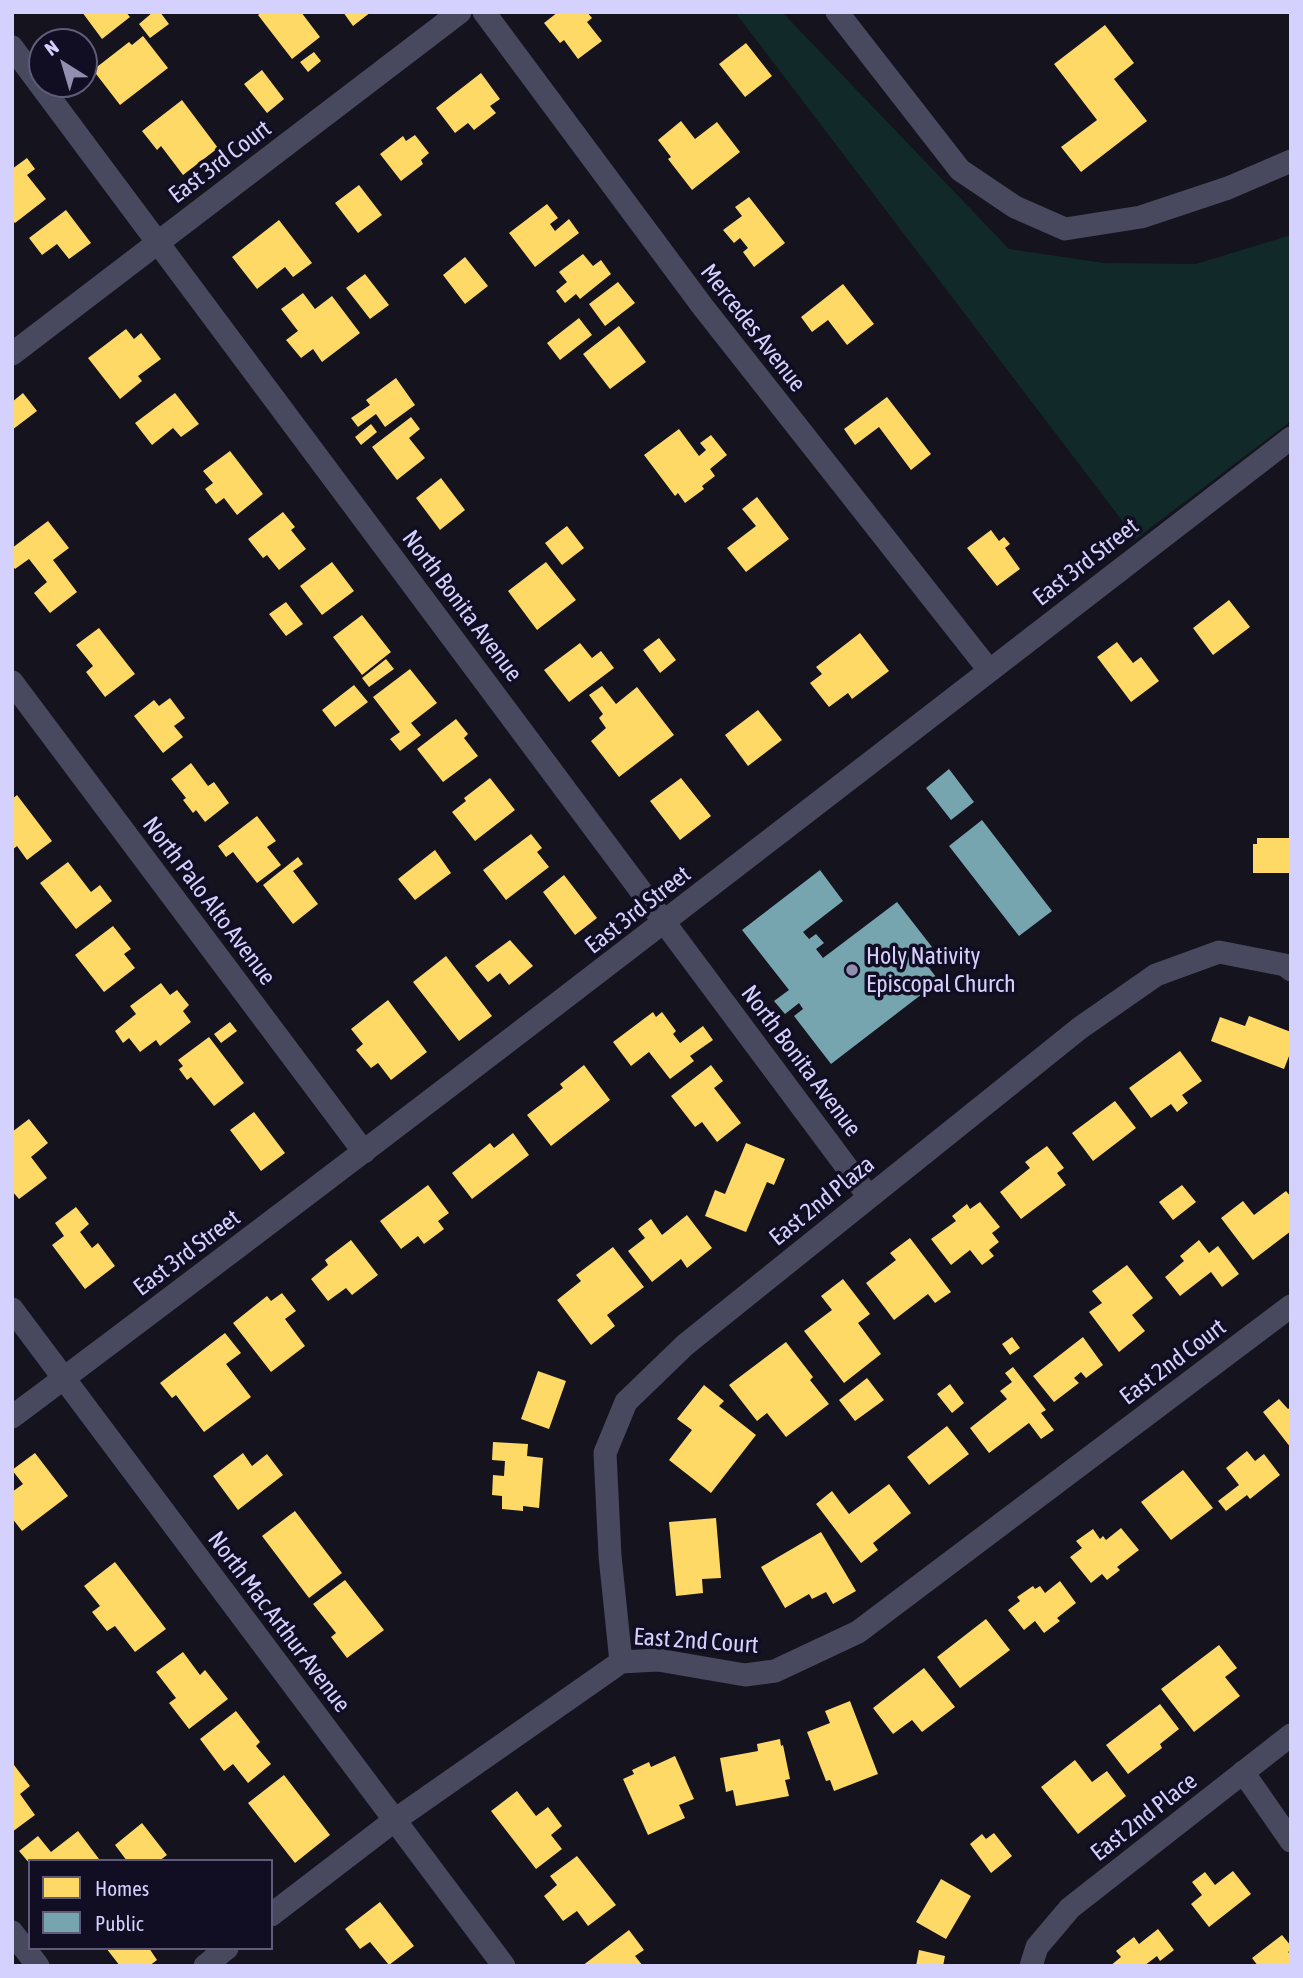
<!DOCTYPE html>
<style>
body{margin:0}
#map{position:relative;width:1303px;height:1978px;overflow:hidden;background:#14131e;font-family:"Asap Condensed",sans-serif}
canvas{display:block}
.frame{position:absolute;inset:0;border:14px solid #d5d1fe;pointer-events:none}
.legend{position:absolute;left:28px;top:1859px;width:245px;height:91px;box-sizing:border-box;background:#110e23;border:2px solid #5f5c7b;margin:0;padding:9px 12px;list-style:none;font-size:21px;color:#d5d1fe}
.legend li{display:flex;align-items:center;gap:14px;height:35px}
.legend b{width:35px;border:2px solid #5f5c7b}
.north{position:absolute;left:28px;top:28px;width:70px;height:70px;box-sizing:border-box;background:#110e23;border:2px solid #5f5c7b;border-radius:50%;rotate:323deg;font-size:19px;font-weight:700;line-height:28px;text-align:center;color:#d5d1fe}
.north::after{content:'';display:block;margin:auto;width:24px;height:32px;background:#918eb0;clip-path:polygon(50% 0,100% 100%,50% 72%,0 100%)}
</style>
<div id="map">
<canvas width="1303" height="1978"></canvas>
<div class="frame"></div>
<ul class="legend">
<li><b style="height:19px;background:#ffd966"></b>Homes</li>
<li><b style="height:19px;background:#76a5af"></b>Public</li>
</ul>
<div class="north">N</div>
</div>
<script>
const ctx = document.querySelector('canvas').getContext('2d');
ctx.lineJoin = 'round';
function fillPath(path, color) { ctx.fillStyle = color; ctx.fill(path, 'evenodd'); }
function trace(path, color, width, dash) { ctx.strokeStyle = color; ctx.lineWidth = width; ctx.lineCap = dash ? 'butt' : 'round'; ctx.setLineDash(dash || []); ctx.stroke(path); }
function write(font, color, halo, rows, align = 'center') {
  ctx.font = font + ' "Asap Condensed",sans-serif'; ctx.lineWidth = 7; ctx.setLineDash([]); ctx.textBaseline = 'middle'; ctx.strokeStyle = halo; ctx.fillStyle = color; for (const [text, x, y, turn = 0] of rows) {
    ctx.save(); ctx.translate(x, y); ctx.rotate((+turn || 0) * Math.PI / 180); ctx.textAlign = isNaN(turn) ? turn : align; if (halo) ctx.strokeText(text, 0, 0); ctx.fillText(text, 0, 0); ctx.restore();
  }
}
fillPath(new Path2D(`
 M735,12H782L1009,249L1104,263L1196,264L1291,235V421L1136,539Z`), '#112929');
fillPath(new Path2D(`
 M82,12H126L130,17L102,39Z
 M153,12H160L169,24L150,38L139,24Z
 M262,12H301L320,37L292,59L258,15Z
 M343,12H371L353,26Z
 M558,12H587L592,18L587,22L602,41L578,59L564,40L560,43L544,23Z
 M1105,25L1134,63L1114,79L1147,121L1081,172L1061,147L1097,120L1054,64Z
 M143,36L168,68L120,105L93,70L129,42L132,45Z
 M746,43L772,76L745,97L719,64Z
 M314,52L321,61L308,72L300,62Z
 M262,70L284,99L267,113L244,84Z
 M481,73L500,99L490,106L496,113L474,130L468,123L455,133L436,108Z
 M182,100L218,148L183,175L161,146L157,150L142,131Z
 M681,121L695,139L717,122L740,152L692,190L668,159L671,157L658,140Z
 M415,135L429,153L421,160L423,164L401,181L380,154L403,136L406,141Z
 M27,158L35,169L27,175L46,199L15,223L12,220V169Z
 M359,185L382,215L358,233L335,203Z
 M749,197L785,243L754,267L743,252L748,248L740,238L734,243L723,230L742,216L735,207Z
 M547,204L558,218L550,224L555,231L569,219L579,233L535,267L509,233Z
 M66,210L91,243L69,259L57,244L42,255L29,238Z
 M279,220L312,263L293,277L285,267L257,289L232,257Z
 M583,254L593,266L601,260L611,274L580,299L576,294L565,303L556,291L567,282L559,272Z
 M465,257L488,286L465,304L443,275Z
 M365,274L389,305L370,319L346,288Z
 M618,282L635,303L605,326L589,304Z
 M843,284L874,324L847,345L828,320L812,332L801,317Z
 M303,293L315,309L332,296L360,333L322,362L313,349L301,358L286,340L298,331L281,309Z
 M579,318L592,335L560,360L547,343Z
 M619,326L646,362L610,389L583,354Z
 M126,329L134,339L141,333L161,359L138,376L142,381L120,399L88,358Z
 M396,378L415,405L385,427L376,414L358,427L351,418L370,405L366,400Z
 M23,393L37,411L12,430V402Z
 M175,393L199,424L181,437L173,428L152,445L135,423Z
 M887,397L931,454L911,470L879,427L855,445L844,429Z
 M411,417L420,429L409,438L425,458L397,480L372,447Z
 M371,424L377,432L361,445L355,437Z
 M679,429L699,456L706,450L700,443L711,435L727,455L710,469L715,476L702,486L704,489L685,503L678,493L675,496L644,455Z
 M230,451L263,494L237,515L224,498L216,504L205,489L213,483L203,471Z
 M441,478L465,510L440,530L416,498Z
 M757,497L789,539L746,572L727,548L756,526L742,509Z
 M283,512L295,527L291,530L306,549L279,570L267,555L263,558L248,539Z
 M48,521L69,548L53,560L77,592L50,613L34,593L47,582L29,559L15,569L12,565V548Z
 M567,526L584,548L562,565L545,543Z
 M991,530L999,541L1004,537L1010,544L1005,548L1020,569L997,586L967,548Z
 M332,562L354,591L322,615L300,586Z
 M546,562L576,600L537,630L508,591Z
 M1229,600L1250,627L1213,655L1193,628Z
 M286,602L303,624L286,636L269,614Z
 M362,615L391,652L362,675L333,637Z
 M99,628L135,674L105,697L86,672L93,666L76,645Z
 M860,633L889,671L852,699L848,693L829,707L810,683L822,674L816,667Z
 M659,638L676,660L660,673L643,650Z
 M1117,642L1133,663L1141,657L1159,681L1131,702L1097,657Z
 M580,643L592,658L601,651L614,668L569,702L544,670Z
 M386,659L394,669L369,687L362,678Z
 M410,669L437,703L411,723L421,735L400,751L390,739L400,732L373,697Z
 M354,685L368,702L335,727L322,710Z
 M602,686L616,704L637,687L674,735L619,777L591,741L606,728L599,718L603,714L589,695Z
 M170,698L185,718L174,726L183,737L163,753L134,716L154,700L159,706Z
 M758,710L782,740L748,766L725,735Z
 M456,719L468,734L464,738L478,756L443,782L417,749Z
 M191,763L208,786L214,782L229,803L205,822L196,810L193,813L183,800L186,798L171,779Z
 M490,778L515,810L475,841L452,812L466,801L464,798Z
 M681,778L711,816L680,840L650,801Z
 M17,795L52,841L27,860L17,846L12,850V799Z
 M257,816L276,841L267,847L281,865L257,883L233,852L226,857L218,846Z
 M531,834L542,848L537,852L549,867L506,900L483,870Z
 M1257,838H1291V873H1253V844H1257Z
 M435,850L451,873L415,900L398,879Z
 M298,857L303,864L293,871L318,904L293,924L263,885Z
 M68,862L91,892L100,885L112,901L76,929L40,883Z
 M564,875L597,918L575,935L543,892Z
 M113,926L131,949L124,954L135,968L104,992L75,955Z
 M510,940L533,966L509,985L500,973L488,982L475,966Z
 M446,956L492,1016L459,1041L413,982Z
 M161,983L170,995L177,990L189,1005L183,1011L191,1022L160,1046L156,1040L140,1052L129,1038L123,1043L115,1031L136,1014L130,1006Z
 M388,1000L427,1052L391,1080L378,1063L371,1068L356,1050L363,1044L351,1029Z
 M653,1012L656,1017L662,1012L676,1031L673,1034L680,1043L703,1026L713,1040L690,1056L694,1061L670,1079L649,1052L631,1066L613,1042Z
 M1249,1016L1291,1032V1051L1284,1069L1211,1041L1220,1017L1245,1026Z
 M230,1022L237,1031L221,1043L214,1034Z
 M209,1037L244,1083L214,1106L191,1077L187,1080L179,1069L183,1066L178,1060Z
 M1180,1051L1202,1081L1182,1095L1188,1103L1177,1112L1171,1104L1151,1118L1129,1088Z
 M584,1065L610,1100L551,1146L527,1115L563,1088L560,1084Z
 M711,1065L723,1081L714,1088L741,1123L717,1142L702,1122L695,1127L671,1096Z
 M1115,1101L1136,1128L1093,1161L1072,1133Z
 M254,1112L285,1153L261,1171L230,1130Z
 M29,1119L48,1143L31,1157L47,1178L19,1199L12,1191V1132Z
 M513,1133L529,1155L472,1199L452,1173L490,1143L494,1148Z
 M746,1143L785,1159L774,1185L767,1182L746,1232L705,1216L715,1190L725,1194Z
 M1047,1146L1064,1168L1057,1173L1066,1185L1021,1219L1000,1192L1030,1168L1025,1162Z
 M428,1185L449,1213L438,1221L444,1229L424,1244L418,1236L401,1249L380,1221Z
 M1182,1185L1196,1202L1173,1220L1159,1202Z
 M1286,1191L1291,1197V1231L1253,1260L1221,1218L1243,1201L1254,1215Z
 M980,1202L1000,1227L992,1233L999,1242L989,1250L994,1256L982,1265L970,1250L951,1265L931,1239L956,1221L952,1216L967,1204L970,1209Z
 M76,1207L89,1224L80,1232L92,1248L98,1243L115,1266L85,1289L52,1245L64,1236L55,1223Z
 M687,1215L712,1248L687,1268L681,1259L652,1282L628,1251L645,1238L638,1229L651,1219L662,1235Z
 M910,1238L951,1292L935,1303L928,1294L894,1320L866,1283L896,1260L890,1253Z
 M351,1240L378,1275L352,1295L346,1288L328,1301L311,1279L328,1265L325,1260Z
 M1199,1240L1209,1253L1218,1246L1239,1274L1222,1287L1211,1272L1180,1296L1165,1277L1184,1261L1180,1256Z
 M613,1247L644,1287L607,1315L615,1326L591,1345L557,1300L581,1281L576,1275Z
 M1127,1265L1153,1298L1132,1315L1145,1331L1119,1352L1089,1312L1102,1303L1092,1291Z
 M843,1279L870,1314L858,1323L881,1354L844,1383L804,1331L832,1310L821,1296Z
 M282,1293L296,1311L285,1319L305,1346L271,1372L233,1323L267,1296L271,1301Z
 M225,1333L241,1353L226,1364L251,1397L204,1432L176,1395L172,1398L160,1383Z
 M1012,1337L1020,1348L1010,1355L1002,1344Z
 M1083,1337L1103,1365L1086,1378L1081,1372L1074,1378L1079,1383L1054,1402L1033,1376Z
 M786,1342L813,1377L810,1380L829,1404L786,1437L767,1413L757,1421L729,1385Z
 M1013,1367L1046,1410L1041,1413L1054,1430L1041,1439L1029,1423L989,1453L970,1428L1007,1399L1000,1391L1012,1382L1005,1373Z
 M538,1371L566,1381L549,1429L521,1419Z
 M867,1378L884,1400L855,1421L839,1400Z
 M950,1384L964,1403L952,1413L937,1394Z
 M704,1385L724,1401L719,1406L756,1435L711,1493L669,1460L692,1430L677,1419Z
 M1279,1399L1288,1409L1291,1407V1448L1263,1412Z
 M947,1426L969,1454L929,1485L907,1457Z
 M493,1442L528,1444L527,1456L543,1458L539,1508L523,1506V1511L502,1509V1496L492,1495L493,1475L504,1476L505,1461L492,1460Z
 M1247,1451L1255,1461L1264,1454L1280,1475L1250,1499L1247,1495L1226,1511L1218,1501L1239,1485L1226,1468Z
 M35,1453L68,1496L22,1531L12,1518V1492L23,1484L12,1470Z
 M243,1453L252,1466L267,1454L283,1475L238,1510L213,1476Z
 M1183,1470L1213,1508L1171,1540L1141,1502Z
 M889,1484L911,1513L873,1543L878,1550L861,1563L816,1504L832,1491L849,1514Z
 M295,1511L342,1573L309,1598L262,1536Z
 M716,1518L721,1578L702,1579L703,1593L676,1596L669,1522Z
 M1121,1528L1139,1550L1117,1567L1120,1570L1107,1580L1102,1574L1091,1583L1070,1557L1082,1548L1076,1541L1093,1529L1100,1539L1103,1536L1106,1540Z
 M821,1532L856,1591L833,1604L826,1592L812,1599L809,1594L785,1608L761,1567Z
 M115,1562L166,1629L135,1652L115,1626L107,1631L92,1612L100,1606L84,1586Z
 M345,1580L384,1630L347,1658L331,1637L336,1633L313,1604Z
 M1060,1581L1076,1603L1057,1618L1060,1621L1044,1633L1035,1621L1024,1630L1008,1610L1020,1601L1017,1597L1033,1586L1035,1589L1040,1586L1045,1593Z
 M986,1619L1010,1650L960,1688L937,1657Z
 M1219,1645L1237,1668L1225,1677L1240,1696L1194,1732L1161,1689Z
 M183,1652L200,1675L205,1670L228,1699L189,1729L169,1703L176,1698L156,1672Z
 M924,1668L955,1707L922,1732L912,1720L893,1734L873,1708Z
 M850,1701L878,1774L834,1791L830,1780L826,1781L807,1732L830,1723L825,1711Z
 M1160,1704L1179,1729L1160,1744L1162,1748L1128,1774L1106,1745Z
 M236,1711L260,1742L256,1746L271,1764L248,1783L233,1764L224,1771L200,1739Z
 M780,1739L781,1746L783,1745L790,1779L785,1780L789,1796L736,1806L733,1790L726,1792L720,1758L758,1751L757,1744Z
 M675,1756L694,1799L679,1805L685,1818L648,1835L623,1779L634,1774L632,1770L649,1762L651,1767Z
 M1075,1760L1092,1782L1107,1771L1126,1796L1078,1834L1041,1787Z
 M14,1765L30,1786L20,1794L35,1815L12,1832V1767Z
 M284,1775L330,1835L295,1863L248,1803Z
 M517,1791L536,1816L548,1807L562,1826L551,1835L562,1849L536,1869L491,1811Z
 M142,1823L167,1855L159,1861H127L115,1845Z
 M78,1831L99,1859L98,1861H30V1864L19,1851L38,1836L51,1852Z
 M994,1833L1012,1856L991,1873L970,1844L982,1834L986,1839Z
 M577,1856L616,1905L588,1926L577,1911L563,1921L544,1896L557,1885L550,1876Z
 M1233,1871L1251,1894L1209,1927L1191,1904L1202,1895L1192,1882L1205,1872L1215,1885Z
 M941,1879L971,1896L946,1939L916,1922Z
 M380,1902L414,1946L389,1965L370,1942L360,1949L345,1929Z
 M1158,1929L1174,1950L1160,1961L1157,1956L1144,1966H1110L1121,1957L1116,1951L1134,1937L1139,1944Z
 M629,1930L644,1950L635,1956L643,1966H582Z
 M1282,1935L1291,1946V1950L1288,1952L1291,1955V1966H1258L1252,1958Z
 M106,1948H149L157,1960L149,1966H120Z
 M919,1950L945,1956L943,1966H916Z`), '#ffd966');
fillPath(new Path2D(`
 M949,769L974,802L951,820L926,788Z
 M982,820L1052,911L1019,936L949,846Z
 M820,870L843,901L803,932L809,939L816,934L824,943L816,949L823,958L897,902L932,947L920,956L939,981L831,1064L794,1016L803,1009L799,1003L785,1014L774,1001L789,990L742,930Z`), '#76a5af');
trace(new Path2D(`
 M484,12L703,307L989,670
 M837,12L960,170L1015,207L1065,229L1141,217L1228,188L1291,161
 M12,47L869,1197
 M12,354L460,12
 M12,682L364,1152
 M12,1309L504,1966
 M12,1417C442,1095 866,766 1291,438
 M621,1662L610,1556L605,1453L626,1402L685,1345L1080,1028L1156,975L1219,952L1285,965L1291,970
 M1243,1772L1291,1841
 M271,1915L395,1820L621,1662L658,1660L745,1675L775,1671L858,1632L1291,1306
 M12,1932L38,1966
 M205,1966L227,1948
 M1031,1966L1037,1947L1070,1908L1291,1735`), '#48485f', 23);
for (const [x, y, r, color] of [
 [852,970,7,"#918eb0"]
]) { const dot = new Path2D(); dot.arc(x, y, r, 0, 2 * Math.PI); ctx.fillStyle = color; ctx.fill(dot); trace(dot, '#110e23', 2.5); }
write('24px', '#d5d1fe', '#110e23', [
 ["East 3rd Court",220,162,-37],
 ["Mercedes Avenue",753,328,52],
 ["East 3rd Street",1086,562,-38],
 ["North Bonita Avenue",462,606,53],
 ["North Palo Alto Avenue",209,901,53],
 ["East 3rd Street",638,910,-38],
 ["North Bonita Avenue",801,1061,53],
 ["East 2nd Plaza",822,1201,-39],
 ["East 3rd Street",187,1253,-37],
 ["East 2nd Court",1173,1362,-37],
 ["North Mac Arthur Avenue",279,1622,53],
 ["East 2nd Court",696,1641,4],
 ["East 2nd Place",1144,1817,-38]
]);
write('24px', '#d5d1fe', '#110e23', [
 ["Holy Nativity",866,956],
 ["Episcopal Church",866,984]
], 'left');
</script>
